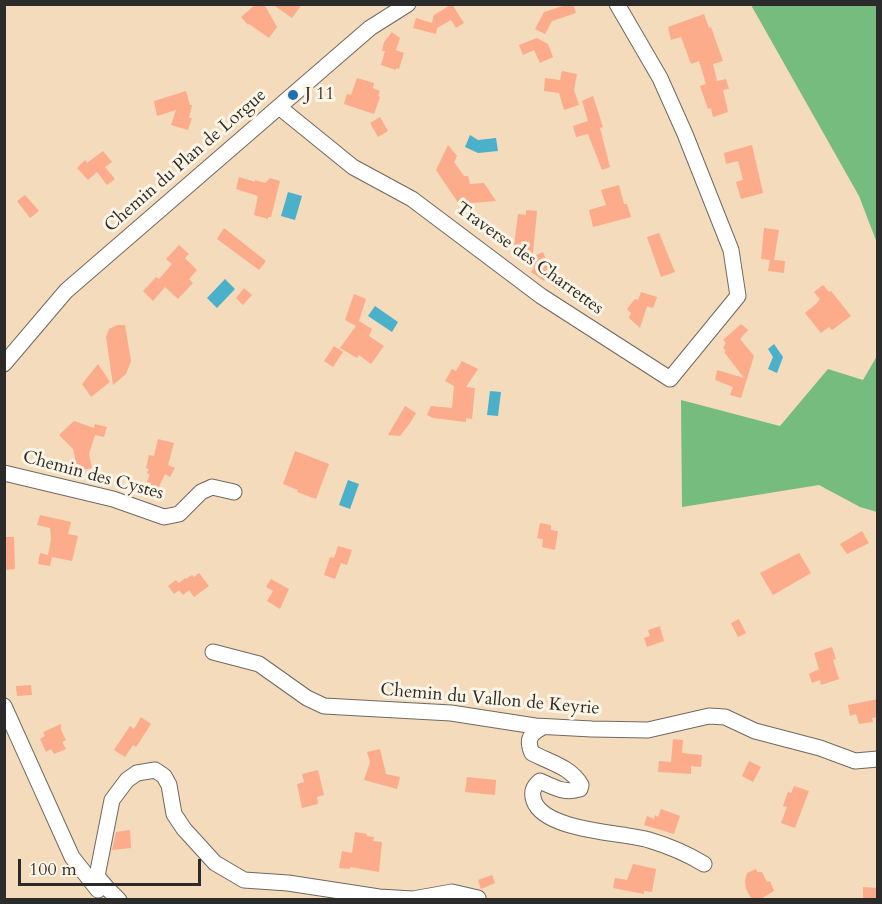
<!DOCTYPE html>
<style>
body{margin:0}
#map{position:relative;width:882px;height:904px;overflow:hidden;background:#f3dbbc;font-family:Cardo,serif}
canvas{display:block}
.frame{position:absolute;inset:0;border:6px solid #2b2b2b;pointer-events:none}
.scale{position:absolute;left:18px;top:859px;width:183px;height:27px;box-sizing:border-box;border:3px solid #2b2b2b;border-top:0;padding-left:8px;font-size:18px;line-height:21px;white-space:nowrap;color:#2b2b2b;-webkit-text-stroke:4px #fcf5e5;paint-order:stroke}
</style>
<div id="map">
<canvas width="882" height="904"></canvas>
<div class="frame"></div>
<div class="scale">100 m</div>
</div>
<script>
const ctx = document.querySelector('canvas').getContext('2d');
ctx.lineJoin = 'round';
function fillPath(path, color) { ctx.fillStyle = color; ctx.fill(path, 'evenodd'); }
function trace(path, color, width, dash) { ctx.strokeStyle = color; ctx.lineWidth = width; ctx.lineCap = dash ? 'butt' : 'round'; ctx.setLineDash(dash || []); ctx.stroke(path); }
function write(font, color, halo, rows, align = 'center') {
  ctx.font = font + ' Cardo,serif'; ctx.lineWidth = 6; ctx.setLineDash([]); ctx.textBaseline = 'middle'; ctx.strokeStyle = halo; ctx.fillStyle = color; for (const [text, x, y, turn = 0] of rows) {
    ctx.save(); ctx.translate(x, y); ctx.rotate((+turn || 0) * Math.PI / 180); ctx.textAlign = isNaN(turn) ? turn : align; if (halo) ctx.strokeText(text, 0, 0); ctx.fillText(text, 0, 0); ctx.restore();
  }
}
fillPath(new Path2D(`
 M751,5H877V243L859,196Z
 M877,356V512L860,507L819,485L682,507L681,400L780,426L828,369L863,380Z`), '#76bc7f');
fillPath(new Path2D(`
 M470,135L478,140L496,138L498,151L478,153L465,147Z
 M288,192L302,196L295,220L281,216Z
 M225,279L235,289L217,308L207,298Z
 M375,306L398,322L392,332L368,316Z
 M774,344L783,357L777,373L768,369L773,357L768,349Z
 M490,391L501,392L498,416L487,415Z
 M348,480L359,484L350,509L339,505Z`), '#4bb1ca');
fillPath(new Path2D(`
 M256,4H264L277,27L269,38L249,24L248,25L241,17Z
 M272,4H302L292,18Z
 M452,4L464,23L456,28L451,20L437,28L436,34L413,28L416,18L432,23L434,15Z
 M569,4H573L576,13L552,21L545,34L535,29L544,12Z
 M704,14L709,28L711,27L723,61L713,64L717,81L726,79L729,89L723,90L728,112L713,117L711,108L708,109L700,86L706,84L699,61L691,64L681,37L671,40L668,27Z
 M392,32L400,38L396,50L404,53L399,69L396,68V70L381,65L385,51H382L384,42Z
 M537,38L548,44L553,57L540,63L534,50L523,55L519,45Z
 M562,71L577,74L574,90L579,105L564,110L559,93L544,91L545,78L560,80Z
 M357,78L374,83L373,88L380,91L378,96L380,97L374,114L344,104L347,94L351,95Z
 M186,91L190,105H192L189,118H192L188,130L171,125L176,110L157,116L154,101Z
 M593,96L603,127L600,128L610,167L602,170L588,134L576,137L573,126L588,121L582,101Z
 M380,117L388,131L378,137L370,123Z
 M448,145L457,156L454,162L464,176H468L470,184L484,183L496,201L459,204L436,170Z
 M752,145L763,193L741,199L736,182L743,180L738,161L726,164L724,153Z
 M103,151L112,162L105,167L115,179L107,185L97,172L88,180L77,168L85,160L87,163Z
 M239,177L255,182V180L265,183L270,178L280,181L271,217H268V219L254,215L258,196L236,189Z
 M619,185L624,204H627L631,217L593,227L589,210L606,205L601,190Z
 M25,195L39,211L30,218L17,201Z
 M526,210L537,211L533,253L519,258L514,246L518,214L526,215Z
 M224,228L266,261L259,270L217,239Z
 M764,228L779,230L774,260L785,261L784,273L768,271L770,260L761,259Z
 M659,233L675,272L661,277L647,237Z
 M179,245L189,254L185,258L197,270L189,279L193,283L178,299L165,287L153,301L143,291L156,277L159,279L172,264L166,259Z
 M543,252L551,271L559,277L562,275L568,280L560,291L553,286L549,275L544,281L531,272L534,268L530,258Z
 M823,285L829,292L831,291L851,316L832,330L829,327L821,333L805,313L817,303L820,299L814,292Z
 M244,288L252,295L243,305L236,298Z
 M641,292L657,297L653,308L647,306L640,328L629,318L631,313L627,309L635,299L638,300Z
 M354,294L366,299L359,321L372,329L369,336L384,346L371,364L359,355L357,358L340,348L356,326L345,320Z
 M741,324L748,330L740,339L754,356L741,398L730,395L733,387L715,380L717,370L744,378L724,352L726,351L723,348L726,343L723,340Z
 M117,325H125L131,361L126,374L113,385L106,337L109,329Z
 M334,346L343,352L333,367L324,361Z
 M462,361L478,369L466,387L475,388L472,419L466,418V422L433,418L427,415L431,406L452,408L454,386L445,381L452,369L456,371Z
 M98,364L110,382L91,397L82,384Z
 M405,406L416,413L410,423L400,436L388,435Z
 M74,421L94,428L95,424L107,427L104,437L95,435L89,454L92,468L78,471L73,449L59,435Z
 M158,439L174,443L168,465L175,468L170,477L165,474L156,493L145,486L150,475L147,473L149,469L146,468L149,455L154,456Z
 M295,451L329,464L316,499L297,492L298,490L283,484Z
 M40,515L71,522L68,534L78,536L72,561L52,557L50,566L38,564L40,553L48,555L51,539L50,528L37,525Z
 M540,523L551,525V530L558,531L555,550L542,547L543,539L537,538Z
 M862,531L869,543L847,554L840,544Z
 M4,537H14L15,569L4,570Z
 M338,546L352,550L347,565L341,563L335,579L324,575L330,557L334,558Z
 M799,553L811,573L773,595L760,573Z
 M199,573L209,586L194,597L189,590L183,595L179,590L174,594L168,586L176,580L179,583L185,578L186,579L192,575L194,577Z
 M271,579L289,589L280,609L267,601L273,591L266,587Z
 M739,619L746,633L738,637L731,623Z
 M660,626L664,641L647,647L644,638L650,636L648,630Z
 M832,647L836,659L833,660L839,679L821,685L820,680L812,683L809,674L819,669L814,653Z
 M31,685L32,695L17,696L16,686Z
 M878,699V717L872,718L873,722L859,724L856,714L850,716L848,705Z
 M141,717L151,724L136,747L133,745L125,757L114,750L130,726L134,729Z
 M61,724V730L66,740L62,742L66,749L54,754L51,749L46,752L40,739L45,736L43,732Z
 M673,739L683,740L682,753L702,755L701,767L691,766V774L658,772L659,761L671,762Z
 M380,749L386,774L400,777L397,789L364,780L370,762L367,752Z
 M749,761L761,767L753,782L742,776Z
 M318,770L324,795L317,797L318,804L302,808L297,784L304,782L302,774Z
 M467,777L496,780L495,795L465,792Z
 M794,786L809,791L795,828L781,823L787,807L783,806L788,792L791,793Z
 M661,809L680,816L674,834L644,825L647,816L654,819L655,815L658,817Z
 M130,830L131,848L112,850L116,832Z
 M355,832L367,834V836L374,837L373,841L382,842L379,872L350,867V869L339,868L342,851L352,853Z
 M633,864L656,869L652,892L644,891V894L613,888L615,878L627,880Z
 M756,869L757,872H762L767,882L770,881L774,891L759,900H752L746,889L745,881L747,873Z
 M492,875L495,883L481,889L478,880Z
 M863,887L878,888V900H863Z`), '#fcab8b');
const minor = new Path2D(`
 M279,107L353,167L412,199L541,296L670,379L738,296L731,250L685,134L660,78L617,4
 M4,364L66,291L370,28L408,4
 M4,473L113,499L164,517L179,514L201,492L212,487L234,492
 M213,652L259,664L307,698L324,706L451,713L535,726L592,729L648,730L709,716L725,717L755,731L820,748L855,761L878,759
 M4,706L72,857L98,890
 M543,727C530,734 526,739 532,753C549,762 571,767 581,785L580,789C565,794 553,787 540,781C533,787 531,792 534,801C545,831 621,832 649,840C669,846 686,853 704,864
 M119,900L106,887L97,876L112,800L127,780L137,773L155,770L164,776L169,785L174,814L184,829L215,863L244,880L288,883L379,897L413,899L452,892L478,898`);
trace(minor, '#71695e', 17);
trace(minor, '#fff', 15);
for (const [x, y, r, color] of [
 [293,95,6,"#1f6fb2"]
]) { const dot = new Path2D(); dot.arc(x, y, r, 0, 2 * Math.PI); ctx.fillStyle = color; ctx.fill(dot); trace(dot, '#fcf5e5', 2); }
write('18px', '#2b2b2b', '#fcf5e5', [
 ["J 11",305,95]
], 'left');
write('18px', '#2b2b2b', '#fcf5e5', [
 ["Chemin du Plan de Lorgue",186,161,-41],
 ["Traverse des Charrettes",529,259,36],
 ["Chemin des Cystes",93,476,15],
 ["Chemin du Vallon de Keyrie",490,700,5]
]);
</script>
